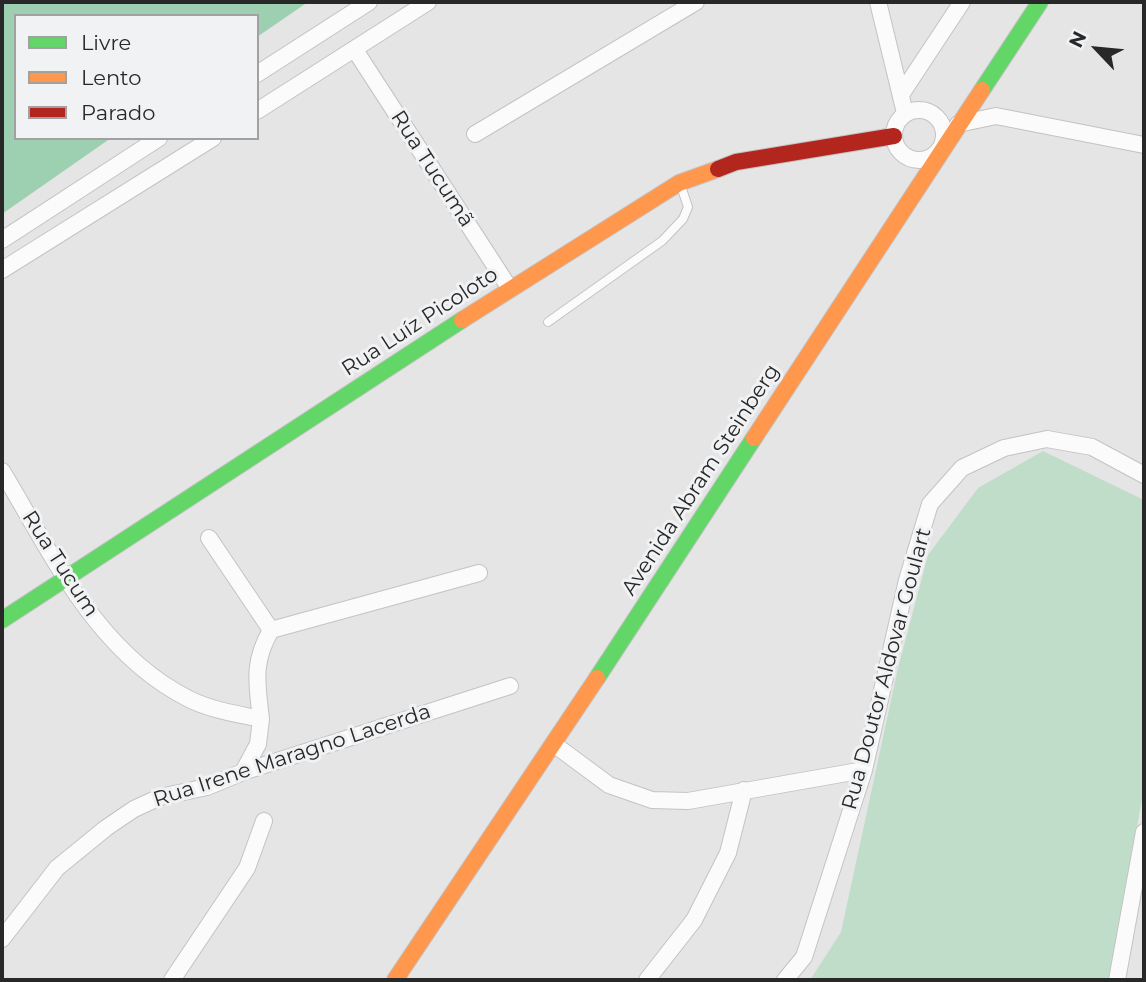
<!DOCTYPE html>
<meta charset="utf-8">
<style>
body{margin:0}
#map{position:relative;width:1146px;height:982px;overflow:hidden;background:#e5e5e6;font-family:Montserrat,sans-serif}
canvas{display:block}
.frame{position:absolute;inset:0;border:4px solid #282829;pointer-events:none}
.legend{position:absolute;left:14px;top:14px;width:245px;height:126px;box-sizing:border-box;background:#f1f2f4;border:2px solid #a1a1a3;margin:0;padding:9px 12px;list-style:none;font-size:21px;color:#282829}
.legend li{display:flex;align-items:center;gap:14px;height:35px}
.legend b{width:35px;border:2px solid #a1a1a3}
.north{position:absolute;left:1062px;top:14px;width:70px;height:70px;-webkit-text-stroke:5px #f1f2f4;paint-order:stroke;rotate:296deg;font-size:19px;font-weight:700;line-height:28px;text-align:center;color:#282829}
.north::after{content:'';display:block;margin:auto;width:24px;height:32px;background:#282829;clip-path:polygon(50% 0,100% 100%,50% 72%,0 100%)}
</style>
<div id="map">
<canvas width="1146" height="982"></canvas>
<div class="frame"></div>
<ul class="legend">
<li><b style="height:9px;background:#63d668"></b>Livre</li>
<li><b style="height:9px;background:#ff974d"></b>Lento</li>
<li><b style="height:9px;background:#b3261e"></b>Parado</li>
</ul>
<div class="north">N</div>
</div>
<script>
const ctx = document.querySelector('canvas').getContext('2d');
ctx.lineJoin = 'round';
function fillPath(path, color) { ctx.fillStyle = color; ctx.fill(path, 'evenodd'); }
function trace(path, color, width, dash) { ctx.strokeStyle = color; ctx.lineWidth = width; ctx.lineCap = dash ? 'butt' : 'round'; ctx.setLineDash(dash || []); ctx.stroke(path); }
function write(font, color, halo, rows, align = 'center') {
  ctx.font = font + ' Montserrat,sans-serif'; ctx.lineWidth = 6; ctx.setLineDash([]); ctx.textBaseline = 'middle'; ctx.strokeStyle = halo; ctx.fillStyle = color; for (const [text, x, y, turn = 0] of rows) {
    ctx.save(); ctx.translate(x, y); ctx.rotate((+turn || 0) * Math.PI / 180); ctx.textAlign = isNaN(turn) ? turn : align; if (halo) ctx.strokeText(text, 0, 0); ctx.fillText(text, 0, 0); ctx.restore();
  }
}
fillPath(new Path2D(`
 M1043,451L1144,500V788L1109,980H810L841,932L898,668L928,555L978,488Z`), '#c0ddc9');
fillPath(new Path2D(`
 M2,2H308L257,37V16H16V138H111L2,214Z`), '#9dd0b1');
const lane = new Path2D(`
 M548,322L662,241L683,219L688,207L681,186`);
const street = new Path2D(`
 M878,2L905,113
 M355,50L510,289
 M257,74L369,2
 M902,93L962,2
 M894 135a25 25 0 1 1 50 0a25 25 0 1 1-50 0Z
 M257,111L428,2
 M958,124L996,116L1144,145
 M475,134L696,2
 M2,240L159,138
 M2,270L213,138
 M2,471C52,554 97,653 189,699C211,710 237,714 261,719L258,744L243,772
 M209,538L271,630
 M261,719C257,683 252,663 271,630L479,573
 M555,745L609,785L652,800L688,801L864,770
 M2,939L57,868L106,828L134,809L160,797L207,787L243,772L510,686
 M172,980L247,868L264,821
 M647,980L694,920L728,853L744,790
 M785,980L804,957L864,770L907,580L930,504L962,468L1004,448L1047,439L1092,447L1144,475
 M1117,980L1144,832`);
const fast = new Path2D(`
 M982,90L1040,2
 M2,620L462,320
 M597,678L754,438`);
const slow = new Path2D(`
 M462,320L679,183L718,169
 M754,438L982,90
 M395,980L597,678`);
const jam = new Path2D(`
 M718,169L736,162L894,136`);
trace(lane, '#c3c3c4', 10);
trace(street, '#c3c3c4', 18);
trace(fast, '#c3c3c4', 18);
trace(slow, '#c3c3c4', 18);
trace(jam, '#c3c3c4', 18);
trace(lane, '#fbfbfb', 8);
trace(street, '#fbfbfb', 16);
trace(fast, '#63d668', 16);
trace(slow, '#ff974d', 16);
trace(jam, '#b3261e', 16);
write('21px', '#282829', '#f1f2f4', [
 ["Rua Tucumã",432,169,57],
 ["Rua Luíz Picoloto",420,322,-33],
 ["Avenida Abram Steinberg",701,480,-57],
 ["Rua Tucum",60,564,57],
 ["Rua Doutor Aldovar Goulart",887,669,-75],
 ["Rua Irene Maragno Lacerda",292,756,-18]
]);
</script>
